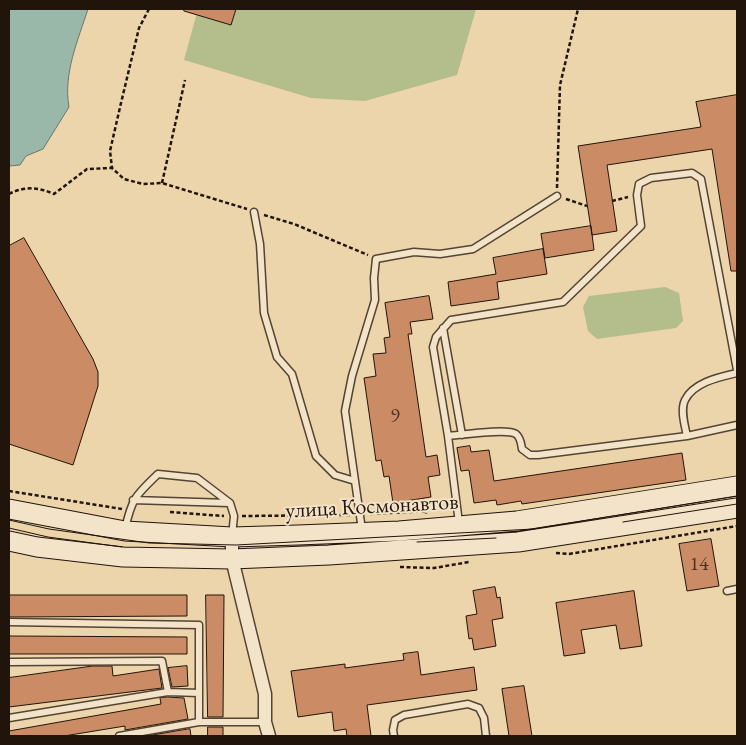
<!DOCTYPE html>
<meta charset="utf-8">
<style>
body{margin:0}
#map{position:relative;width:746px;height:745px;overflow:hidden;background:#ecd4ab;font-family:"EB Garamond",serif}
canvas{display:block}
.frame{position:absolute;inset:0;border:10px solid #21140b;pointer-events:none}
</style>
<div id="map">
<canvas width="746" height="745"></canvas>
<div class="frame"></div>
</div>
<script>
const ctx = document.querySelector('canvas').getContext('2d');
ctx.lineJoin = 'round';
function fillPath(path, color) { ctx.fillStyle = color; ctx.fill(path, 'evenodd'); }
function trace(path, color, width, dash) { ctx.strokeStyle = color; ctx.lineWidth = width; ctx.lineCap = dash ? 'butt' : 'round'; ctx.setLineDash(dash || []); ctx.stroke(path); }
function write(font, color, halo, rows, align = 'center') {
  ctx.font = font + ' "EB Garamond",serif'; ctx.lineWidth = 4; ctx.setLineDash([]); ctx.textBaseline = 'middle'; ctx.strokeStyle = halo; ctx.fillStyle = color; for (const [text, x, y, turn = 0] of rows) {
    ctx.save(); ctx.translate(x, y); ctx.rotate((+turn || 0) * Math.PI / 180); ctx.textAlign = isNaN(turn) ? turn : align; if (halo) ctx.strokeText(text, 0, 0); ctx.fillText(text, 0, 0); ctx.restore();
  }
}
fillPath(new Path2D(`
 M198,9H476L457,75L365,101L311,98L184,60Z
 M665,287L679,293L683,321L676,328L597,339L588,331L583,307L589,296Z`), '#b4bd8c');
const water = new Path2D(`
 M9,9H88C78,40 63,74 69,107L43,149L26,156L20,165L9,166Z`);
fillPath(water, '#99b8a9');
trace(water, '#69766a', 1);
const building = new Path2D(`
 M185,9H236L231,25L184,11Z
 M737,95V271H731L712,149L607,165L617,231L592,235L578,146L701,127L696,102Z
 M591,226L594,250L545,258L541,234Z
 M24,238L93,359L98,372V386L73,465L9,444V246Z
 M543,249L547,274L497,282L499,299L451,306L448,282L496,274L493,258Z
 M429,296L433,319L410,322L412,334H408L426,457L437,455L440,475L428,477L431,497L393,503L389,476L384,477L381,460L376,461L364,378L376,376L373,354L386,353L384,338L390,337L385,303Z
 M470,446L471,452L489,450L494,481L682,453L686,480L522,504L521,501L497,505L496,500L474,503L469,470L461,471L457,448Z
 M711,539L719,586L687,591L679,544Z
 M495,587L497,598L500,597L503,618L492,620L496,646L474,650L472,638L469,639L466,616L477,614L473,591Z
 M634,591L642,646L620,649L616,625L581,630L585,653L564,656L556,603Z
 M9,595H187V616L9,617Z
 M206,595H224L223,717H208Z
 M9,636L187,637V654H9Z
 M418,652L421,675L474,667L477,690L367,705L371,736H347L346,729L334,731L332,712L298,717L291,671L345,664V668L404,660L403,654Z
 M93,666H112L113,676L159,669L162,688L9,707V678Z
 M187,666L188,686L172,687L168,668Z
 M524,686L532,736H509L502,689Z
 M168,697L184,698L188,719L125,730V726L64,736H9V731L161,704L160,698Z
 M208,727H223V736H208Z
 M190,729L191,736H147Z`);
fillPath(building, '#cb8b64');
trace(building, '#21140b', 1);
const service = new Path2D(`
 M254,212L260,244L264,313L277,357L292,374L316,456L335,475L355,481
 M443,328L462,435
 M448,436C461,435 507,428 516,434C521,438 521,444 522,449L530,455H538L687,436L737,425
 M687,436C685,426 680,410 685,400C694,382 720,377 737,373
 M133,500L229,503
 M459,523L448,436L433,347L436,337L451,320L563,302L641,226L637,195L639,184L651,178L692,173L701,179L737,370
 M125,529C132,498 136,495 158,474L197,478L230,503L234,516L232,536
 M362,530L345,411L352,376L375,300L374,278L376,259L414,252L440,254L473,249L557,196
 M727,591L737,589
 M9,622L199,625V722
 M9,662L162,661L168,692
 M9,718L168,692L199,693
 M119,736L199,722H265
 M394,736L393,730L395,720L404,715L468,704L479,708L484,718L486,736`);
const minor = new Path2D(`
 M232,537V559L265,694V722L269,736`);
const secondary = new Path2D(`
 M9,509L125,531L232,537L298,535L399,531L517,521L737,486
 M9,541L37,547L123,557L232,559L329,555L518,542L737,508`);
trace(service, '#544433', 9);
trace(minor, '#544433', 15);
trace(secondary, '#21140b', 21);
trace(new Path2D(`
 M149,9L139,28L121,103L110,151L112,168L124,179L143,184L162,183L247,209
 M162,183L185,80
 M557,188L560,85L578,9
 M9,194C24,186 39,187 54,194L87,169L112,168
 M566,199L587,206
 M612,201L628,197
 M264,215L294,224L368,255
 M9,491L122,509
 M170,512L224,516
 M370,514L426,511V514
 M242,516L352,515
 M556,553L569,554L737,526
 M400,567L434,568L469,562`), '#21140b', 2.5, [4, 2.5]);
trace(service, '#f3e3c8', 6);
trace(minor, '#f3e3c8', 12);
trace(secondary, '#f3e3c8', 19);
trace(new Path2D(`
 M9,520L49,529L149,543L236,545L533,529L737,496
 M623,522L737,504
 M9,528L48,537L122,547
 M417,542L496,538`), '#21140b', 1);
write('20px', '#4c3221', null, [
 ["9",395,417],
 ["14",699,565]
]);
write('22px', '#21140b', '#f3e3c8', [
 ["улица Космонавтов",372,507,-3]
]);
</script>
